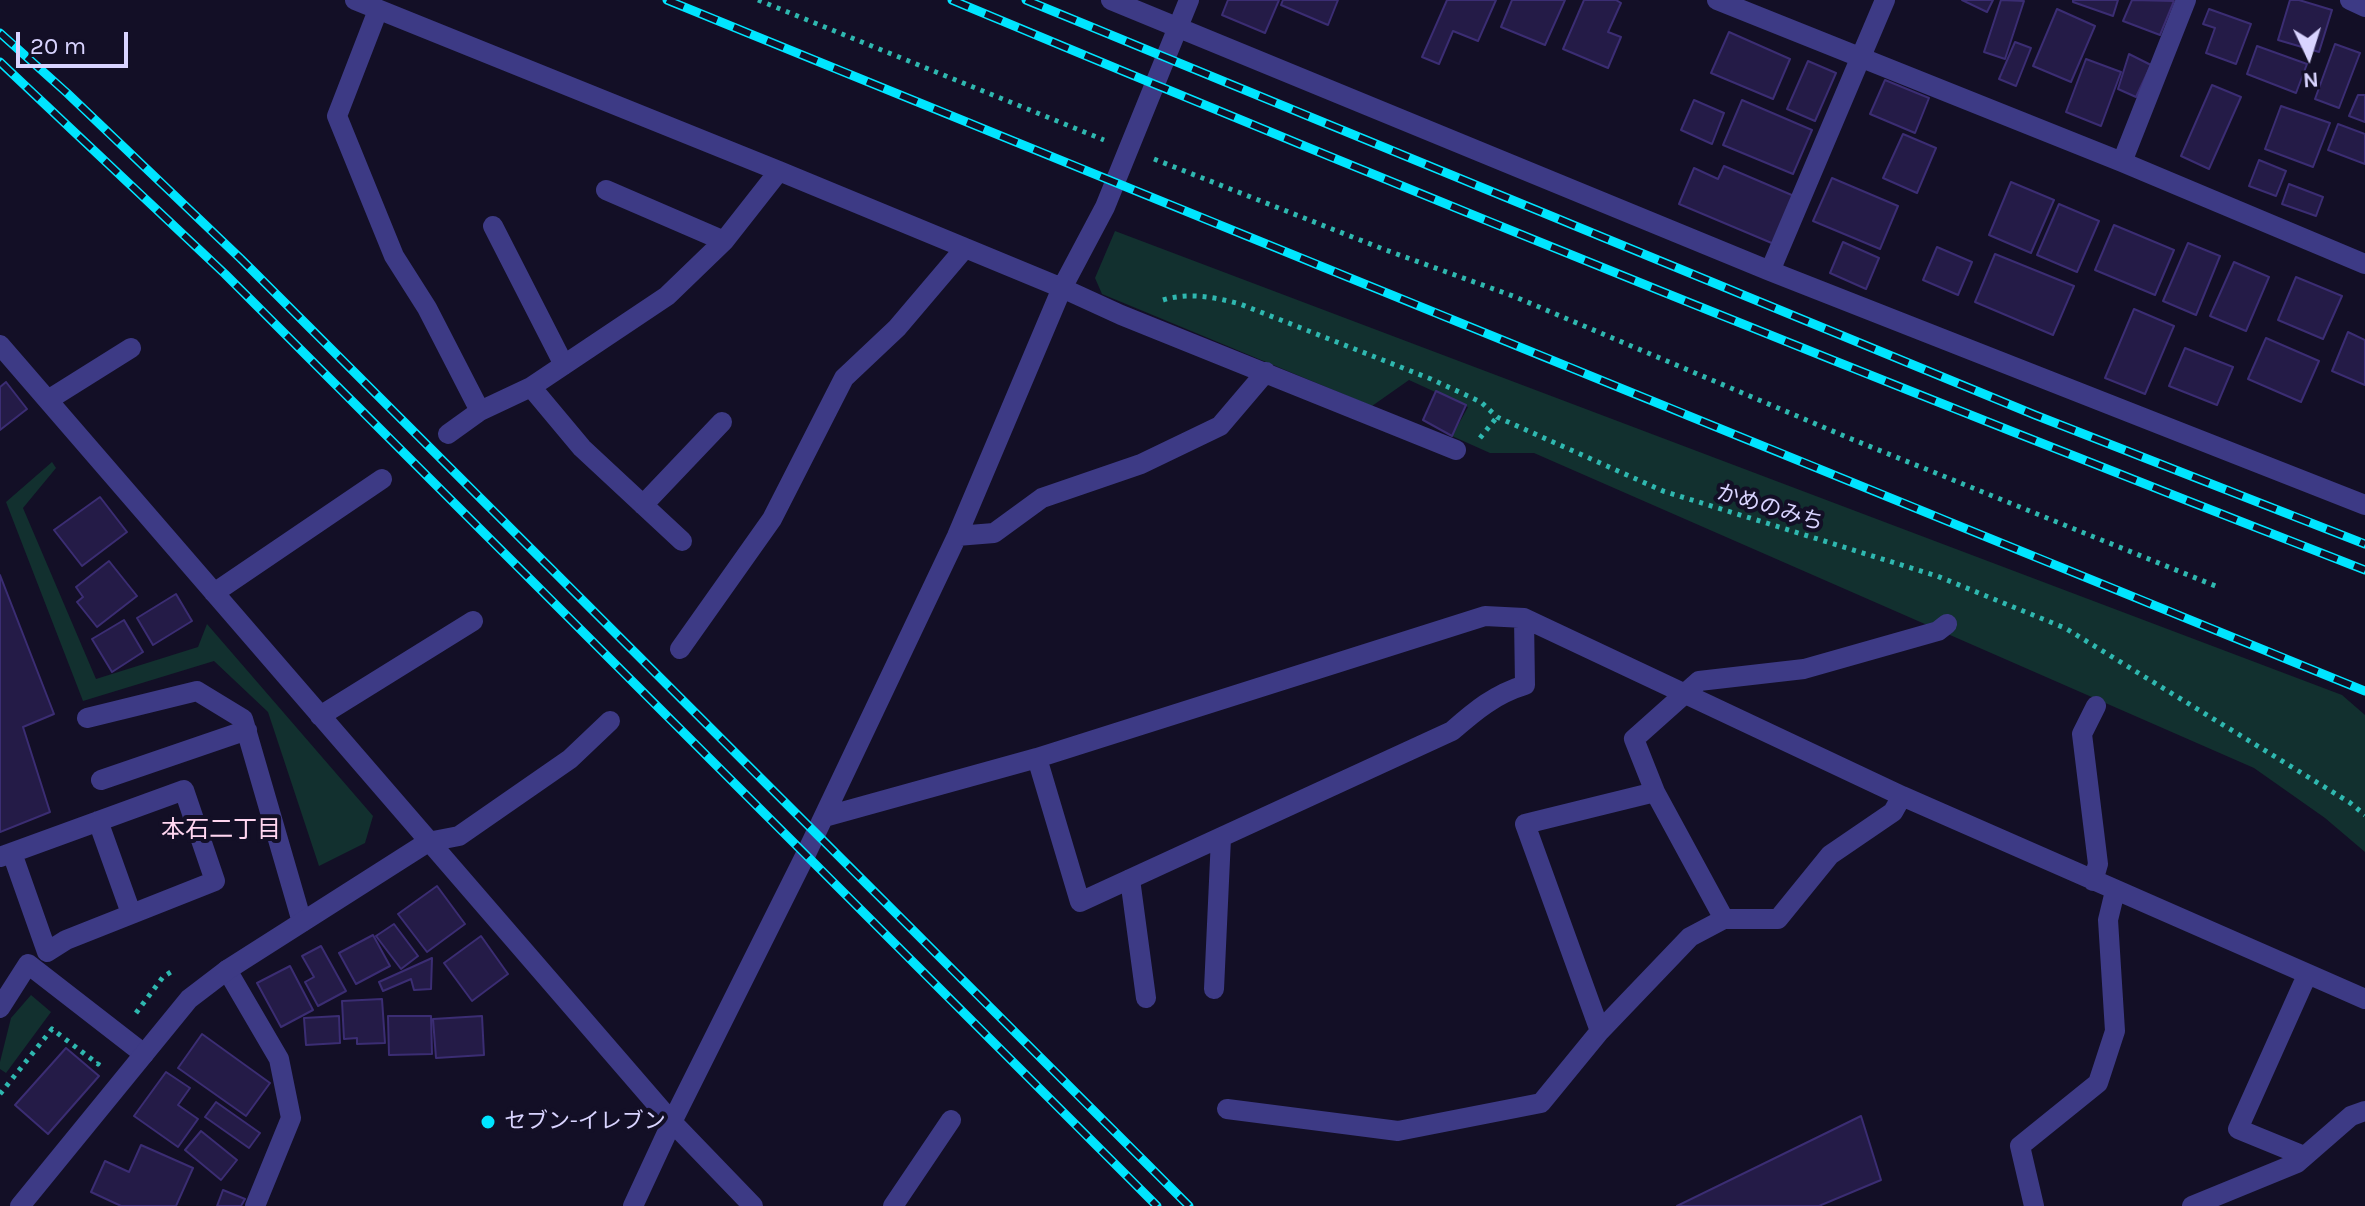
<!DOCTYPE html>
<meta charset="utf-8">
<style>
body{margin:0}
#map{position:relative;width:2365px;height:1206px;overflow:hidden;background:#130f26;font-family:Karla,sans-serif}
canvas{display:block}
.north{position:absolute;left:2269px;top:16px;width:80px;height:80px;-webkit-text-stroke:6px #130f26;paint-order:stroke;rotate:176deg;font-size:22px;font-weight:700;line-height:32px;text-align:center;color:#d9d4ff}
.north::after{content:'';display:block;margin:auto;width:28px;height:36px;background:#d9d4ff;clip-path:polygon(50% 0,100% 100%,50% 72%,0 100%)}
.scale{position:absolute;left:16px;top:32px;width:112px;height:36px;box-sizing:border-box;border:4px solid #d9d4ff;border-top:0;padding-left:10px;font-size:24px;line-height:28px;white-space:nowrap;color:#d9d4ff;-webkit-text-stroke:6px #130f26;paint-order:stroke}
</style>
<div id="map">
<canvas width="2365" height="1206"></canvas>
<div class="north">N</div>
<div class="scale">20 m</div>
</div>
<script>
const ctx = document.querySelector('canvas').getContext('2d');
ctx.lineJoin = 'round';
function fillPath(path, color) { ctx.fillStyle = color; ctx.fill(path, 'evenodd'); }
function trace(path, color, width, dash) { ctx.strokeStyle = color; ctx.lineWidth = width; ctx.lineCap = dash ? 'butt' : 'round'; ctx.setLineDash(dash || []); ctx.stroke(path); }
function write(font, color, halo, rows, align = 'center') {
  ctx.font = font + ' Karla,"Noto Sans JP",sans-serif'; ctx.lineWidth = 8; ctx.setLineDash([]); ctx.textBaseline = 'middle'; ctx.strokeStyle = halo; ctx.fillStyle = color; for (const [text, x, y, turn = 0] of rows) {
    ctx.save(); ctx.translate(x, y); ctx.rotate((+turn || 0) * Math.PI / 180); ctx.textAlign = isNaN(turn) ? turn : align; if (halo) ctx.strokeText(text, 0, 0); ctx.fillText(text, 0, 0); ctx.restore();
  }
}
fillPath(new Path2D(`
 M1115,231L2342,695L2365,715V852L2325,818L2254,768L1534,453H1490L1452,436L1468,407L1409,380L1372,406L1102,294L1095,278Z
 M52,462L56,468L23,508L96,679L198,647L207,624L373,816L365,843L319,866L268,712L214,661L83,701L6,502Z
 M31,995L51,1012L6,1073L0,1069V1062L11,1018Z`), '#12302f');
const building = new Path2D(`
 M1228,0H1279L1265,33L1222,15Z
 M1283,0H1338L1328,25L1281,5Z
 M1447,0H1496L1478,41L1453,31L1439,64L1422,57Z
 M1512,0H1565L1545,45L1501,27Z
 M1584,0H1616L1621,3L1608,32L1621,37L1608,68L1563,49Z
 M1962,0H1993L1987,12Z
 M2001,0L2024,1L2005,59L1984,52Z
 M2073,0H2118L2113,16L2073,2Z
 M2132,0L2174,1L2160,35L2123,21Z
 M2290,0H2299L2332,10L2319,52L2278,40Z
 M2057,9L2095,26L2071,82L2033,66Z
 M2209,9L2251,24L2236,64L2206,53L2215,28L2203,24Z
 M1729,32L1790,59L1773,99L1711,73Z
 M2015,42L2031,48L2016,86L1999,79Z
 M2335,44L2360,53L2339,108L2315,99Z
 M2257,46L2307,64L2296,93L2247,74Z
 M2129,54L2151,65L2136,97L2118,89Z
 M2086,59L2121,72L2101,126L2066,112Z
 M1808,61L1836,73L1815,121L1787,109Z
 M1885,80L1929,98L1915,133L1870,114Z
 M2212,85L2241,97L2209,169L2181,156Z
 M2358,95H2365V122L2349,116Z
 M1694,100L1724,113L1712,144L1681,130Z
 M1742,100L1812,130L1793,174L1723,145Z
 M2281,106L2330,123L2313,167L2265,149Z
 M2338,124L2365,134V164L2328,150Z
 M1903,134L1936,148L1917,193L1883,178Z
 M2259,160L2286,171L2276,196L2249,186Z
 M1724,166L1794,196L1774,244L1679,204L1694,168L1718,179Z
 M1832,178L1898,206L1880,249L1813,221Z
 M2011,182L2054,200L2031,253L1989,235Z
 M2289,184L2323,197L2316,216L2282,204Z
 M2059,204L2099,221L2077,272L2037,255Z
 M2114,225L2174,250L2155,295L2095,270Z
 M1843,242L1879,258L1866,289L1830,273Z
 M2188,243L2220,256L2196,315L2163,301Z
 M1937,247L1972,262L1958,295L1923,280Z
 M1995,254L2074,286L2053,335L1975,302Z
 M2234,262L2269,277L2246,331L2210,316Z
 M2296,277L2342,296L2323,339L2278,320Z
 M2134,309L2174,326L2145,394L2105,378Z
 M2348,332L2365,340V385L2332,371Z
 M2266,338L2319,361L2301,402L2248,379Z
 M2185,348L2233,367L2217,405L2169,386Z
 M6,382L27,409L0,430V387Z
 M1436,391L1466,405L1452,436L1423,420Z
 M100,497L127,532L82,566L54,530Z
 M109,561L137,596L97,627L77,602L83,597L76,587Z
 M0,575L54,714L23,727L50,812L0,832Z
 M176,594L192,621L153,645L137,618Z
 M124,620L143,652L112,672L92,639Z
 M437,886L465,924L427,952L398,914Z
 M394,924L418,956L401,969L376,936Z
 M373,935L390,966L356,984L339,953Z
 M481,936L508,974L472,1001L444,963Z
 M321,946L346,991L318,1006L305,982L314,977L302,956Z
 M432,958L431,989L414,990L411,979L383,991L379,982Z
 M290,966L313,1010L281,1027L257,983Z
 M382,999L385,1043L357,1044V1038L344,1039L342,1001Z
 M339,1016L340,1043L306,1045L304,1018Z
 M388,1016H431L432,1054L389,1055Z
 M482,1016L484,1055L436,1058L433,1019Z
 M202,1034L270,1083L246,1116L178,1068Z
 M66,1048L99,1076L48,1134L15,1105Z
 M166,1072L190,1088L178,1105L198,1119L178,1147L134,1116Z
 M216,1102L260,1133L249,1148L205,1117Z
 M1861,1116L1881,1180L1819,1206H1677Z
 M201,1131L237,1160L221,1180L185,1150Z
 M141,1145L193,1168L176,1206H121L91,1192L105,1161L129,1172Z
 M223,1190L245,1199L241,1206H217Z`);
fillPath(building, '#241b47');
trace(building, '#3b2d73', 2);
trace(new Path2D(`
 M758,0L1104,140
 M1154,159L1383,249L1513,296L1849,438L2218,587
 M1163,300C1189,292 1214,297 1240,304L1431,379L1481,402L1497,417L1663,491L1937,576L2065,628L2349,802L2365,815
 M1480,438L1497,417
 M136,1013L163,977L174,970
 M0,1094L52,1029L98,1064L99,1062`), '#2fb8b0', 5, [4, 6]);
trace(new Path2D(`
 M87,718L197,691L243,719L302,922
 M101,780L247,730
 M98,821L131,913
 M0,857L184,790L215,881L66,940L47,952L12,853
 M227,970L279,1059L291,1118L255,1206
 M0,1008L28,964L144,1054
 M893,1206L951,1120`), '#3d3a85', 20);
trace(new Path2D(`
 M355,0L779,171L1062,288L1121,315L1456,450
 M1111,0L1770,271L2365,505
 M1717,0L2122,162L2365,264
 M2350,0L2365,7
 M378,10L337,116L394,256L427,308L480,411
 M2122,162L2186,0
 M606,190L724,241
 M493,226L564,365
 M1770,271L1885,0
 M0,345L672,1122L753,1206
 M531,387L582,448L682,541
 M48,400L131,348
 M448,434L480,411L531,387L667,296L724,241L779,171
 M643,505L722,422
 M957,536L994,533L1042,498L1141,464L1220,426L1266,372
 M214,593L382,479
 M680,649L772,519L844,378L897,328L965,248
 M320,716L473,621
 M1037,758L1080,902L1452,731C1475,711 1495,694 1525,685L1524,618
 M1655,792L1724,919
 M824,817L1037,758L1485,616L1524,618L1902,796L2365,999
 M1130,879L1146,998
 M2093,881L2098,864L2082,734L2096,706
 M1214,989L1221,838
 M1600,1031L1525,824L1655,792L1634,739L1699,681L1804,669L1938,631L1947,624
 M1227,1109L1398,1131L1541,1103L1600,1031L1690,937L1724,919H1778L1830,855L1893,812L1902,796
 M2304,1156L2238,1129L2307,975
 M20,1206L189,999L227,970L428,842L459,836L570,759L610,721
 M633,1206L672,1122L805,856L957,536L1062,288L1105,207L1189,0
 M2034,1206L2020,1146L2098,1083L2115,1031L2108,920L2115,891
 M2192,1206L2297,1163L2351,1116L2365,1111`), '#3d3a85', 20);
const rail = new Path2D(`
 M667,0L2365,691
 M952,0C1421,196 1892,386 2365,570
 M1026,0L2035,415L2365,544
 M0,33L67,93L241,259L1189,1206
 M0,62L225,274L1157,1206`);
trace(rail, '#00e5ff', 9);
trace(rail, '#130f26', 6, [18]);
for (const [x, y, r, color] of [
 [488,1122,8,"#00e5ff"]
]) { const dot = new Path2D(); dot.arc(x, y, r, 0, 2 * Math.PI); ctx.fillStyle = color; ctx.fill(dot); trace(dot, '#130f26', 3); }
write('22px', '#d9d4ff', '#130f26', [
 ["かめのみち",1770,508,17]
]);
write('22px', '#d9d4ff', '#130f26', [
 ["セブン-イレブン",504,1122]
], 'left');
write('24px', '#ffd6f0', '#130f26', [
 ["本石二丁目",221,830]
]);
</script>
